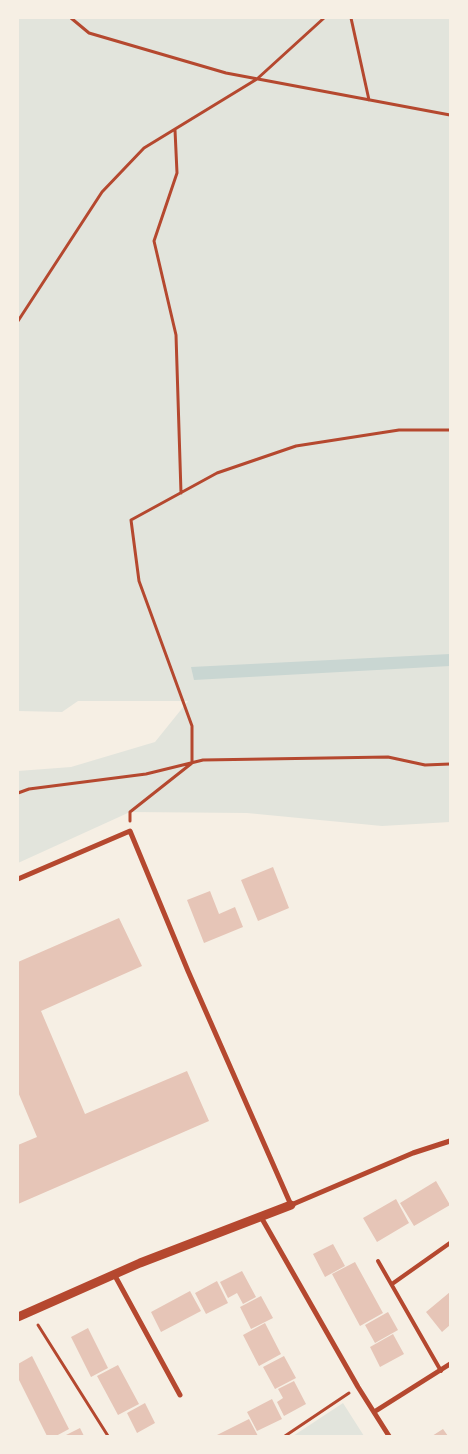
<!DOCTYPE html>
<style>
body{margin:0}
#map{position:relative;width:468px;height:1454px;overflow:hidden;background:#f6efe4;font-family:"Fira Sans Condensed",sans-serif}
canvas{display:block}
.frame{position:absolute;inset:0;border:19px solid #f6efe4;pointer-events:none}
</style>
<div id="map">
<canvas width="468" height="1454"></canvas>
<div class="frame"></div>
</div>
<script>
const ctx = document.querySelector('canvas').getContext('2d');
ctx.lineJoin = 'round';
function fillPath(path, color) { ctx.fillStyle = color; ctx.fill(path, 'evenodd'); }
function trace(path, color, width, dash) { ctx.strokeStyle = color; ctx.lineWidth = width; ctx.lineCap = dash ? 'butt' : 'round'; ctx.setLineDash(dash || []); ctx.stroke(path); }
fillPath(new Path2D(`
 M18,18H450V822L382,826L247,813L130,812L18,863V771L71,767L155,742L188,701H78L62,712L18,711Z
 M343,1403L364,1436H293Z`), '#e2e4dc');
fillPath(new Path2D(`
 M450,654V666L194,680L191,667Z`), '#c9d6d2');
fillPath(new Path2D(`
 M273,867L289,908L258,921L241,880Z
 M210,891L219,914L235,907L243,927L204,943L187,900Z
 M119,918L142,966L41,1011L85,1114L187,1071L209,1121L18,1204V1145L37,1137L18,1092V962Z
 M436,1181L450,1205L414,1226L400,1203Z
 M396,1199L409,1223L377,1242L363,1218Z
 M333,1244L345,1266L325,1277L313,1254Z
 M355,1262L383,1313L360,1326L332,1274Z
 M242,1271L256,1297L243,1304L237,1293L228,1298L220,1282Z
 M217,1281L228,1303L206,1314L195,1293Z
 M190,1291L201,1311L161,1332L151,1312Z
 M450,1292V1325L442,1332L426,1312Z
 M261,1296L273,1318L251,1329L240,1307Z
 M388,1312L398,1330L375,1343L365,1325Z
 M265,1323L281,1354L259,1366L243,1335Z
 M88,1328L108,1368L91,1377L71,1337Z
 M393,1334L404,1354L380,1367L370,1347Z
 M32,1356L69,1429L56,1436H47L18,1378V1364Z
 M284,1356L296,1378L275,1389L263,1367Z
 M118,1365L139,1404L118,1415L97,1376Z
 M294,1381L306,1404L284,1416L277,1402L283,1398L278,1389Z
 M272,1399L282,1419L257,1431L247,1412Z
 M145,1403L155,1423L137,1433L127,1413Z
 M249,1419L258,1436H215Z
 M80,1428L84,1436H64Z
 M443,1429L448,1436H432Z`), '#e6c5b7');
trace(new Path2D(`
 M71,18L89,33L226,73L450,115
 M351,18L369,100
 M175,130L177,173L154,241L176,335L181,493
 M18,321L102,192L144,148L257,79L324,18
 M18,793L29,789L146,774L203,760L388,757L425,765L450,764
 M130,821V812L192,763V726L139,581L131,520L217,473L296,446L399,430H450
 M38,1325L108,1436
 M285,1436L349,1393`), '#b5482f', 3);
trace(new Path2D(`
 M378,1261L441,1371
 M392,1284L450,1243`), '#b5482f', 4);
trace(new Path2D(`
 M18,879L130,831L188,971L291,1205L413,1153L450,1141
 M261,1217L358,1387L389,1436
 M114,1274L180,1395
 M374,1412L450,1364`), '#b5482f', 5);
trace(new Path2D(`
 M18,1317L140,1263L291,1205`), '#b5482f', 9);
</script>
